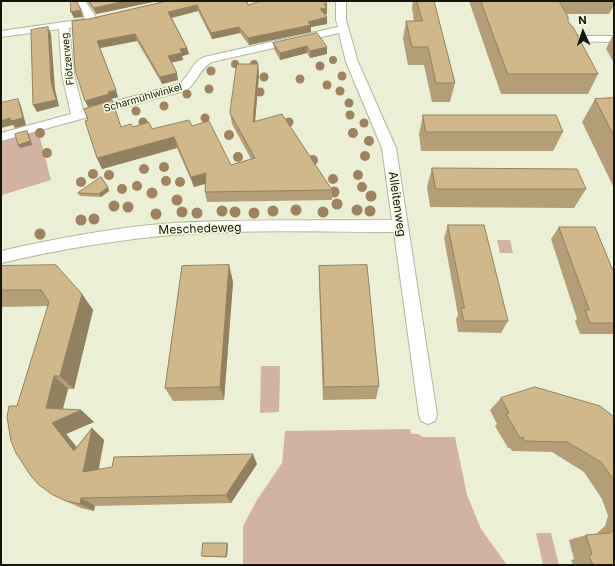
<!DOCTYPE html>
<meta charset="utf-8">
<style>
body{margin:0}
#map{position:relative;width:615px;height:566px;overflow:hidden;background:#eaefd5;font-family:Inter,sans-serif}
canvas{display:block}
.frame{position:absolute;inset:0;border:2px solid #14150c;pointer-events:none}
.north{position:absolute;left:563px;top:12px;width:40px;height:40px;-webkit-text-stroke:3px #f7fce2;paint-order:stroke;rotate:357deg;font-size:11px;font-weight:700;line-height:16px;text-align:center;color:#14150c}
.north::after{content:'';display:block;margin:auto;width:14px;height:18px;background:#14150c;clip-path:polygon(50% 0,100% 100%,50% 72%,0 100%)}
</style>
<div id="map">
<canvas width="615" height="566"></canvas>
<div class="frame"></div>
<div class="north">N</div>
</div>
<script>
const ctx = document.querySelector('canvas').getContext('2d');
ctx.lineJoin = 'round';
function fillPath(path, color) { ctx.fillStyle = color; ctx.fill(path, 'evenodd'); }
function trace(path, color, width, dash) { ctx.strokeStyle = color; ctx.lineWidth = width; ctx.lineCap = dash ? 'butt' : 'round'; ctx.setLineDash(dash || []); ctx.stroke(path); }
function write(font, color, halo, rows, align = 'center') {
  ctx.font = font + ' Inter,sans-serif'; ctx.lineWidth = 3; ctx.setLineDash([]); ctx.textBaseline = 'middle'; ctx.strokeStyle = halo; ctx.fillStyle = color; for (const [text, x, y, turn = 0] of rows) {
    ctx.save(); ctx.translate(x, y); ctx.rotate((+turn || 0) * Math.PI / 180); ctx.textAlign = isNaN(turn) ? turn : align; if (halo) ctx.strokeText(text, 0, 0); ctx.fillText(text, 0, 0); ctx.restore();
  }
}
fillPath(new Path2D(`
 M38,130L51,180L2,195L1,141Z
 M497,240H510L513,253H500Z
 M261,366H280L279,412L260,413Z
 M410,429L411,434H418L423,437H455L467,495L481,529L507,565H243V526L257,500L282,463L285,431Z
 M536,533H551L559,565H543Z`), '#d2b2a2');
const street = new Path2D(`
 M75,1H85C91,8 94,16 99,21L94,24L69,28L74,75L83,110L179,84C190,76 191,63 204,57L338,27L336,20V1H346V20L358,62L396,148L437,415L435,421L428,424L421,421L419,415L394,232C320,232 246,229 172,235C114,240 57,250 1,263V251C58,238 116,227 174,223C247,219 320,221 392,220L382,148L346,62L339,33L212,62C200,68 198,81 187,90L1,141V133L71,114L62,75L59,29L1,37V31L85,19L82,10Z
 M565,36H614V42L561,41L560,39L561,37Z`);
trace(street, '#b2b79e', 2);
fillPath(street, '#fff');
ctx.fillStyle = '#9f8260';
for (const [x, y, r] of [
 [333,60,4],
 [235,64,4],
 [254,64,4],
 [320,66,4.5],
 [211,71,4.5],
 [342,76,4.5],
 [264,77,4.5],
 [300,79,4.5],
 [327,85,4.5],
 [209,89,4.5],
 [340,91,4.5],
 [260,92,4.5],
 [187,94,4.5],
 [349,103,4.5],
 [164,106,4.5],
 [136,111,4.5],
 [350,115,4.5],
 [205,118,4.5],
 [143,122,4.5],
 [289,122,4.5],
 [364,123,4.5],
 [40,133,5],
 [353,133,5],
 [229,135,5],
 [369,141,5],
 [47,153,5],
 [365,156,5],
 [238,157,5],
 [313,160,5],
 [164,167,5],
 [144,169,5],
 [93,174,5],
 [109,175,5],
 [358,175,5],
 [333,179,5],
 [166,181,5],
 [81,182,5],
 [180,182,5],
 [137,186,5],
 [362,187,5],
 [122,189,5],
 [334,192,5.5],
 [152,193,5.5],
 [371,196,5.5],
 [177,200,5.5],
 [337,204,5.5],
 [114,206,5.5],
 [128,207,5.5],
 [296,210,5.5],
 [357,210,5.5],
 [222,211,5.5],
 [273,211,5.5],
 [370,211,5.5],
 [182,212,5.5],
 [235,212,5.5],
 [323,212,5.5],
 [197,213,5.5],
 [254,213,5.5],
 [156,214,5.5],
 [94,219,5.5],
 [81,220,5.5],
 [40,234,5.5]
]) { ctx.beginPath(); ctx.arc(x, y, r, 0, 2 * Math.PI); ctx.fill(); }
fillPath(new Path2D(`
 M87,1H158L96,14Z
 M167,1L248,5L327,4V14L325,15L327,24L311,27V32L249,45L240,33L212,39L198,11L172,18L187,48L189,54L182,56L183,60L171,62L178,80L162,84L137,41L100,48L118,97L111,99L121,127H133L152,129L192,126L231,165L251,159L232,124L230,113L258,64L259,75L255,122L332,190V200L207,202L205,192V184L194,187L177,148L102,169L97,158L88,120L106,102L88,107L89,19Z
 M413,1H417L455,83L450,102H432L424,65H408L403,39L406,21H414L412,8Z
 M469,1H614V5L609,14H566L568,22L598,74L588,94H501Z
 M317,33L327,54L310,58L307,53L280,60L274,49L273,43Z
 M614,33V63L606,49Z
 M614,98V188L582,122L595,99Z
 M423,115L563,132L553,151H421L419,134Z
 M432,168L586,189L574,208L430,207L427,187Z
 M108,187L109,191L101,197L80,196L78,193Z
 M448,225L508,321L501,333L458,332L456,319L458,315L444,238Z
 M559,227L614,273V334H580L575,321L577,319L551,239Z
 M229,265L233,282L224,400L173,401L165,388Z
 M1,266L82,294L93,310L74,389H68L63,409L81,410L94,422L66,434L77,447L92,428L104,440L99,469L257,464L231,503L95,506L94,511L81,508L53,495L48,306L1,307Z
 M319,266L379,386L376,399L323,400L319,283Z
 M501,398L614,417V565H573L571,560L574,559L569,540L586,535L596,534L605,526L608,516L602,499L584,472L552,452L512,451L510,448H508L495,426L497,424L490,410Z
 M228,544L227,557H203L202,556Z`), '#b49e78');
fillPath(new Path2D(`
 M126,1H158L96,14L94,8Z
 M324,4H327V14L320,15V9Z
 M197,5L198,11L170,18L168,12Z
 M81,10L83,17L74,18L71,12Z
 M327,17V24L311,27V32L249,45L248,38L308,22Z
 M48,27L51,34L55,89L59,106L37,112L33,105L51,82Z
 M239,27L240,33L212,39L211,33Z
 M135,34L137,41L100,48L97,41Z
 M307,46V53L280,60V53Z
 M327,47V54L310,58V51Z
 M187,48L189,54L182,56L183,60L170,63L168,56L180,49Z
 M258,64L259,75L254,133L253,122Z
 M177,73L178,80L162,84L160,77Z
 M116,90L118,97L111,99L112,101L88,107L85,101L108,92Z
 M18,99L21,106L26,125L15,128L13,125L1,128V121Z
 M27,131L29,135L32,145L20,148L18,145Z
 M174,137L177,148L102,169L97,158Z
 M206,173L208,183L194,187L191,177Z
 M108,187L109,191L101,197L99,194Z
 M229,265L233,282L224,400L220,387Z
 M82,294L93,310L74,389L60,376Z
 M54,376L68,389L60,419L81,410L94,422L66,434L86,459L92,428L104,440L96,481L83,472L74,451L52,423L46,408Z
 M253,454L257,464L231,503L226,495Z
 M81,498L95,506L94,511L80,504Z
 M227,543L228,544L227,557H226Z`), '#928161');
const building = new Path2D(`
 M71,1H76L78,4L81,10L71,12Z
 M89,1H126L94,8Z
 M167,1H247L248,5L261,1H325L327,4H324L327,8L320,9L327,17L308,22L311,25L248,38L239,27L211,33L197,5L168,12L187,48L180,49L182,53L168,56L177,73L160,77L135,34L97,41L116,90L108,92L109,94L85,101L75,70L72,21L89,19Z
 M417,1H434L455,83H436L428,47H412L406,21H422Z
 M481,1H559L568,17V22L573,27L598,74H508Z
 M48,27L51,82L56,100L33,105L31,30Z
 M317,33L327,47L310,51L307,46L280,53L273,43Z
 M237,64H258L253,122L282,114L332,190L205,192L206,173L191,177L174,137L97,158L85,121L88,120L84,109L112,100L121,127L131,124L133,127L149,122L152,129L189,120L192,126L209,121L231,165L255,158L230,113Z
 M614,98V136L595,99Z
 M18,99L23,118L11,121L10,118L1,121V103Z
 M423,115H556L563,132H426Z
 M27,131L30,141L18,145L15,134Z
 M432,168L577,169L586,189H436Z
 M101,177L108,187L99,194L78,193Z
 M448,225H484L508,321H464L461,308H464Z
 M559,227H595L614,273V323H590L585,310H589Z
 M56,265L82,294L60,376H54L46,408L81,410L52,423L74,451L92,428L83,472L112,467L114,457L253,454L226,495L81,498L80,504L66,501L53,495L39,485L31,476L16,453L11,441L7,417L9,406H17L49,302L41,290H1V266Z
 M229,265L220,387L165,388L182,266Z
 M367,265L379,386L324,387L319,266Z
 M535,387L600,406L614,417V480L601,462L567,442L524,441L523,437L520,438L506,414L509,413L501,398Z
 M614,530V565H593L589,556L592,554L586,535L610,533Z
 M203,543H227L226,557L202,556Z`);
fillPath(building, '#d1b88b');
trace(building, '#928161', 1);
write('10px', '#14150c', '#f7fce2', [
 ["Flötzerweg",68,59,-96],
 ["Scharmühlwinkel",143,98,-16]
]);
write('12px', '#14150c', '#f7fce2', [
 ["Alleitenweg",397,204,82],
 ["Meschedeweg",200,229,-2]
]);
</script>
